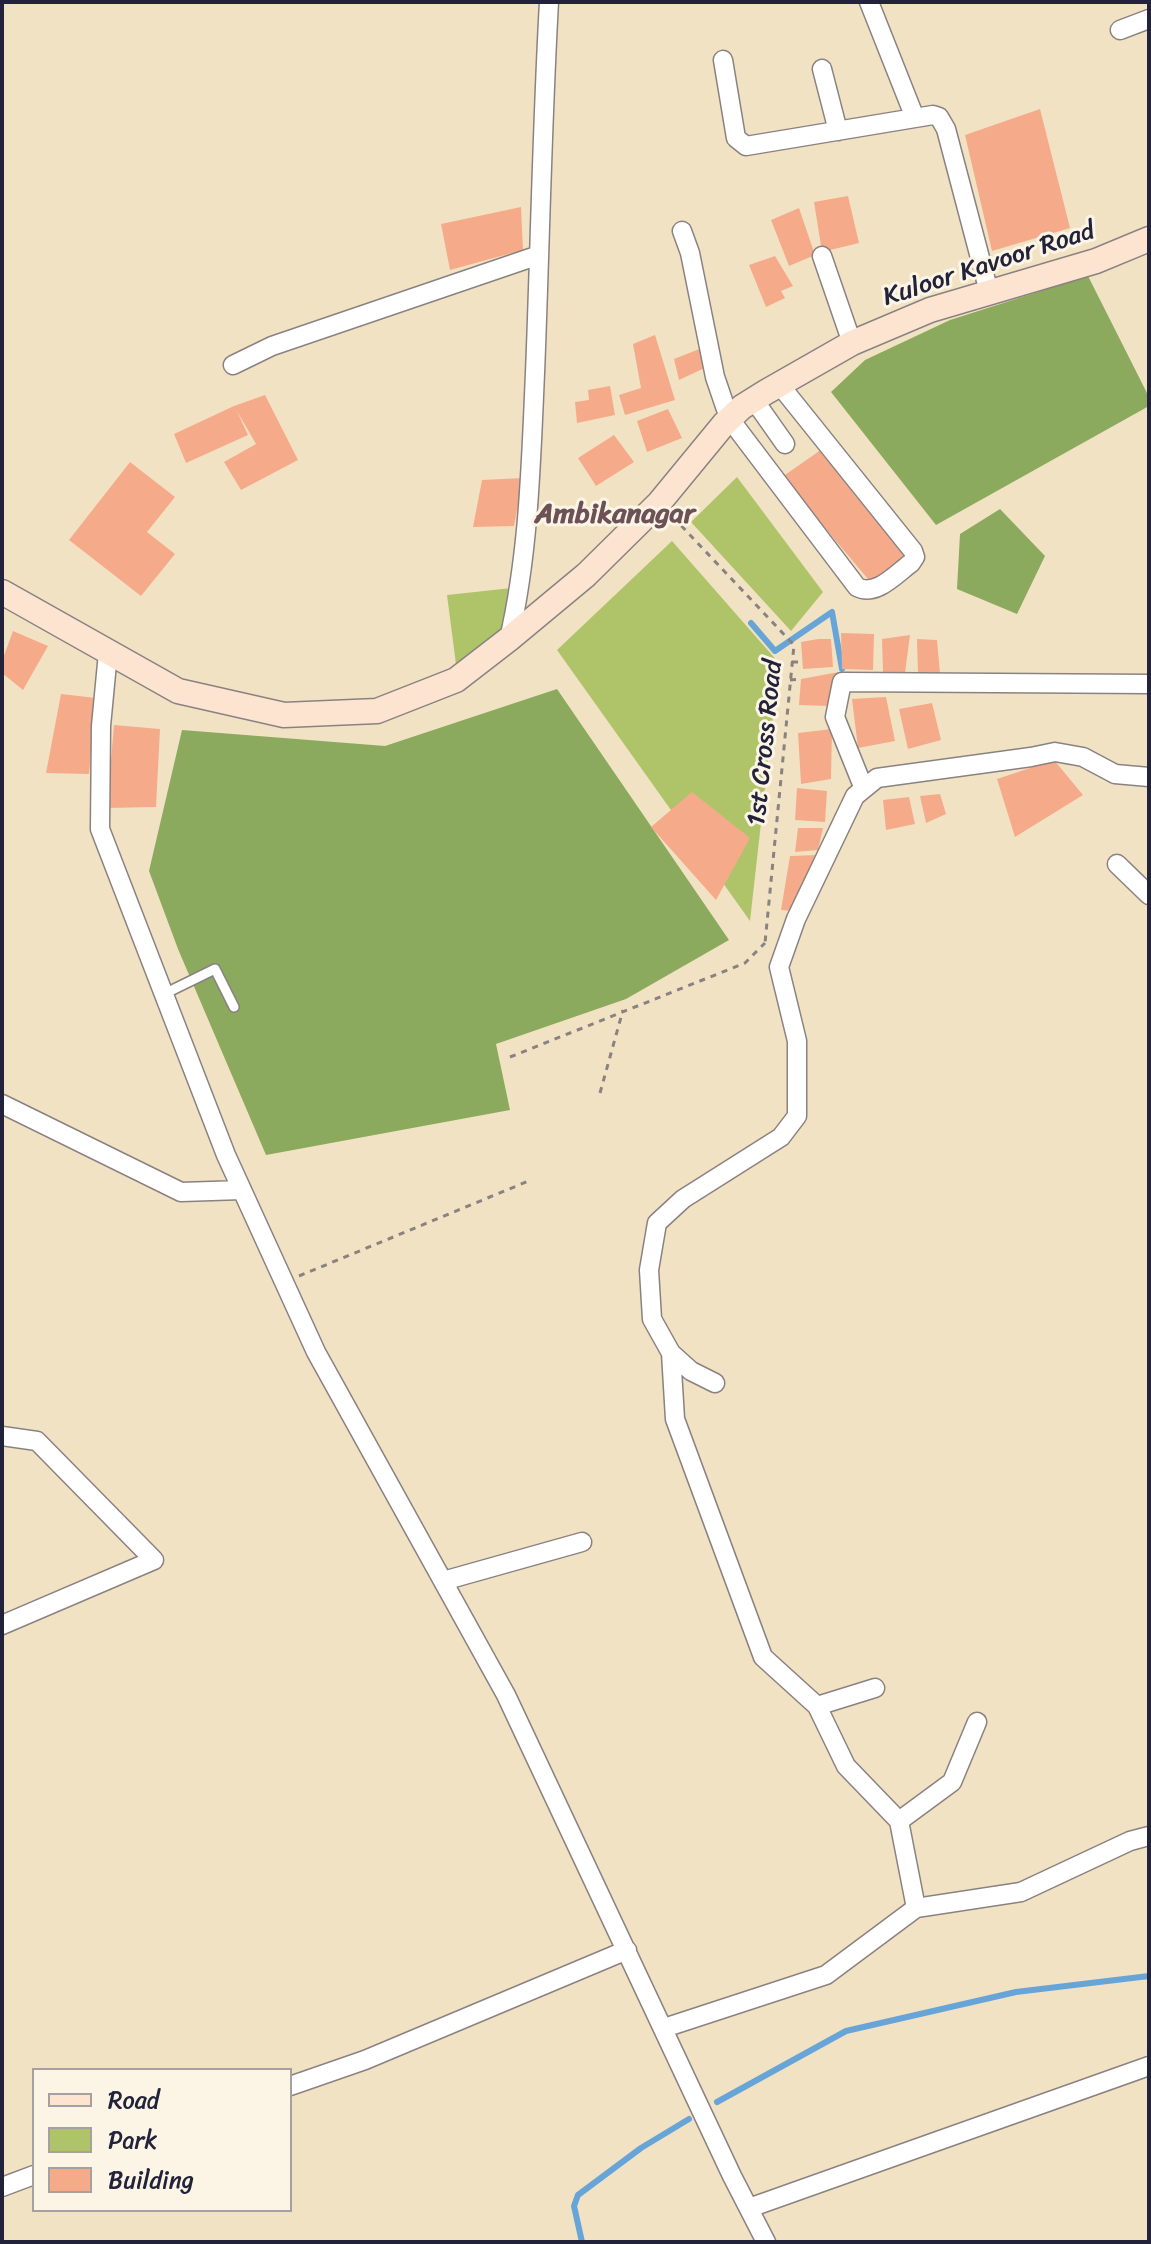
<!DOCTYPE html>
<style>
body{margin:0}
#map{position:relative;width:1151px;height:2244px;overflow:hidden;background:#f2e2c4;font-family:Sriracha,sans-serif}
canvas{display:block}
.frame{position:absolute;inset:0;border:4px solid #22223b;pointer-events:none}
.legend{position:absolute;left:32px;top:2068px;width:260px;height:144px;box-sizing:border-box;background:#fcf5e5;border:2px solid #a5a1a1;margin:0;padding:10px 14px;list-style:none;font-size:24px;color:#22223b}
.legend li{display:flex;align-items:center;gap:16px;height:40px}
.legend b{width:40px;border:2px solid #a5a1a1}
</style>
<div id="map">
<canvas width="1151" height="2244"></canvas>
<div class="frame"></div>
<ul class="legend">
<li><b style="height:10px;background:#fde4d1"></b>Road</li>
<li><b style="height:22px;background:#afc469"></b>Park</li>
<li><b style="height:22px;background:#f5ab8a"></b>Building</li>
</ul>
</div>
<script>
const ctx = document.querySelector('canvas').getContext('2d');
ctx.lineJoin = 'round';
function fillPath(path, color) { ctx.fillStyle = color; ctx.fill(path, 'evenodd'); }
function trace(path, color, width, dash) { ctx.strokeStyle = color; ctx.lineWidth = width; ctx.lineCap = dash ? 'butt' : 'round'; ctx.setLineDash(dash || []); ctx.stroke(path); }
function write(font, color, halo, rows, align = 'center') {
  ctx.font = font + ' Sriracha,sans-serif'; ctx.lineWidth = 6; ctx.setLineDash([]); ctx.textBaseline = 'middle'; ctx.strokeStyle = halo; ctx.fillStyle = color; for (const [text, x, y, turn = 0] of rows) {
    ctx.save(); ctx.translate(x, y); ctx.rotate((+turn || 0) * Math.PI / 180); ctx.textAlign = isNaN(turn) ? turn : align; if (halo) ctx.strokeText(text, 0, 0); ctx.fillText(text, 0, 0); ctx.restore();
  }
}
fillPath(new Path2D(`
 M737,477L823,592L791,631L691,522Z
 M672,541L779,663L750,921L557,650Z
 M521,587L504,633L457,672L447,595Z`), '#afc469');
fillPath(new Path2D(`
 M1088,276L1149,397V406L936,525L831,392L865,360L950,320Z
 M1000,509L1045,556L1017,614L957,589L960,534Z
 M557,689L729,940L626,999L496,1044L510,1110L266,1155L178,949L149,871L182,730L385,746Z`), '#8baa5d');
trace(new Path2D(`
 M751,623L775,651L832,612L842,669
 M717,2102L846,2031L1016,1992L1149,1976
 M582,2242L574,2206L578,2195L641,2148L689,2119`), '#67a5d9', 6);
fillPath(new Path2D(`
 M1040,109L1070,228L992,251L965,135Z
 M848,196L859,243L822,252L814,202Z
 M521,207L523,250L450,270L441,224Z
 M799,208L815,255L789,266L771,220Z
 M775,256L793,286L781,291L785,298L766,307L749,265Z
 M655,335L675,400L625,415L619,395L641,388L633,344Z
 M702,348L709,366L679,380L674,359Z
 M610,386L615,415L577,423L575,402L589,400L588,390Z
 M265,395L298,460L241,490L224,462L256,444L237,411L248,435L186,463L174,434L234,406Z
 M668,409L682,438L647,452L637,421Z
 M614,435L634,462L596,486L578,458Z
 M825,447L910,558L873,585L782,477Z
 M130,462L175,497L147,532L175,554L141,596L69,540Z
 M523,478L514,526L473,527L482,480Z
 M13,631L48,646L23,690L2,673V661Z
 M841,633L874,634L873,670L842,669Z
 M910,635L905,673H883L882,639Z
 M818,639H831L833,667L803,669L801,642Z
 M917,639L937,640L940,673H918Z
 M839,672L830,706L799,705L801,679Z
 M61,694L96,698L89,774L46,773Z
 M886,697L895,741L858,748L852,699Z
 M932,703L941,740L908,749L899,709Z
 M114,725L160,729L156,807L107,808Z
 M832,729L831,779L801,784L798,733Z
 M1054,760L1083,795L1015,837L997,779Z
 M797,788L827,791L825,822L795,820Z
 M692,792L750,838L716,900L651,827Z
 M940,794L946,814L926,823L920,796Z
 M909,797L915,824L886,830L883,800Z
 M798,828H823L818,850L795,852Z
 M817,855L795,911L781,910L790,856Z`), '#f5ab8a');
const service = new Path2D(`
 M164,994L215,969L234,1007`);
const minor = new Path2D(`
 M869,2L915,118
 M1120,30L1149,19
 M723,60L736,138L746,146L933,115L939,117L946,129L989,292
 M822,69L838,131
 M682,231L690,253L715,377L729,418L857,587C876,597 896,574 911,563L915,557L913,551L779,384
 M822,256L852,343
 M233,365L272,346L539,255
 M754,400L785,444
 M509,639C529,553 531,462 535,373C540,249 542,126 549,2
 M108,653L101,726L100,829L226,1155L316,1352L506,1695L732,2176L766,2242
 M864,789L835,717L842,682L1149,684
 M1117,864L1149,895
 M2,1104L181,1192L242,1190
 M671,1353L675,1419L763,1657L817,1706L846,1766L899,1821
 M715,1383L691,1371L671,1353L652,1319L649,1270L657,1223L683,1199L781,1137L797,1116V1041L779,967L796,919L855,796L877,778L1031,757L1055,752L1083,757L1115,774L1149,777
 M2,1436L37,1441L154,1560L2,1625
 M443,1581L582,1542
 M817,1706L875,1688
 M916,1908L1021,1892L1130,1841L1149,1836
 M664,2028L826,1975L916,1908L899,1821L952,1782L977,1722
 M290,2086L365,2060L627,1950
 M2,2187L34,2175
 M749,2208L1149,2066`);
const secondary = new Path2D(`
 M2,592L178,691L284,715L377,711L456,680L509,639L586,575L659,503L724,424L742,407L766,392L852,343L930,310L1096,261L1149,239`);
trace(service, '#8a8280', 12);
trace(minor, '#8a8280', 21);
trace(secondary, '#8a8280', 27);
trace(new Path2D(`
 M673,517L794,645L765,943
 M792,662H803
 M790,680L801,679
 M510,1057L745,963L765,943
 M600,1093L623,1010
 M299,1276L531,1180`), '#8a8280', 3, [6, 6]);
trace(service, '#fff', 9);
trace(minor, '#fff', 18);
trace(secondary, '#fde4d1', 24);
write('26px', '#22223b', '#fcf5e5', [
 ["Kuloor Kavoor Road",989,265,-18],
 ["1st Cross Road",766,743,-84]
]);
write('bold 28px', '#6c5257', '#fcf5e5', [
 ["Ambikanagar",615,515]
]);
</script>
